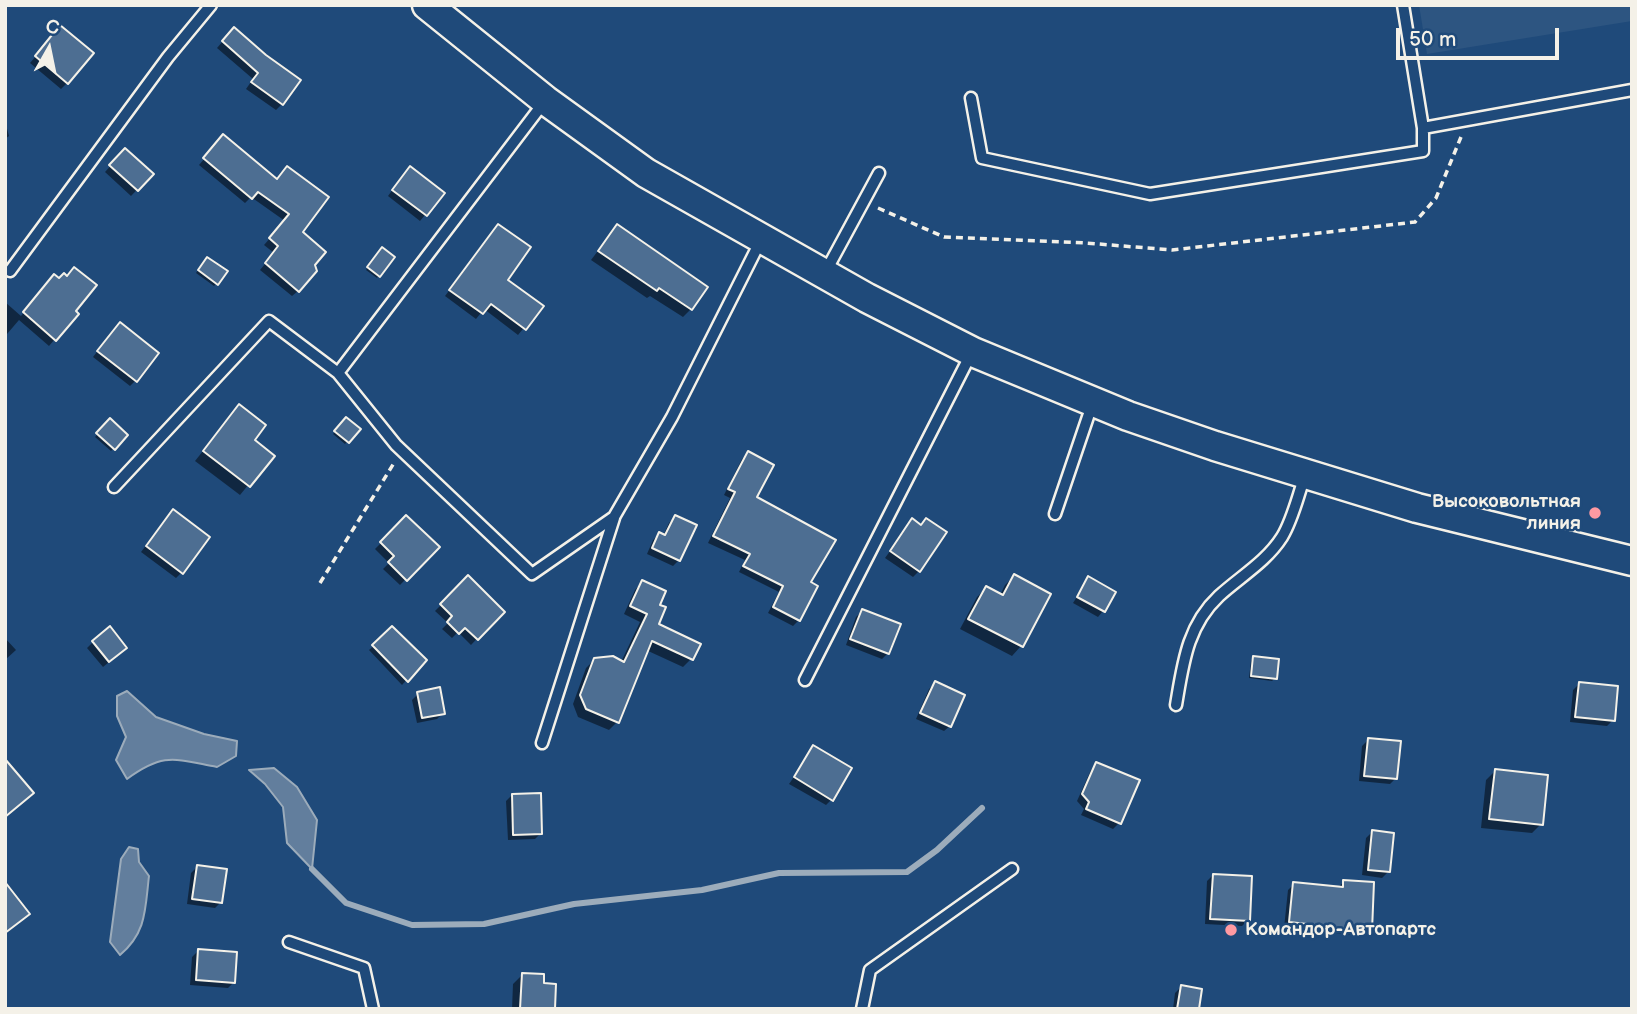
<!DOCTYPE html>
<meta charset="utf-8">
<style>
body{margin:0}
#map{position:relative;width:1637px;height:1014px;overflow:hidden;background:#1f4a7a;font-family:"Balsamiq Sans",sans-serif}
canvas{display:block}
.frame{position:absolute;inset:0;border:7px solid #f4f1e8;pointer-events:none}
.north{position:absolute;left:14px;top:14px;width:70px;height:70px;-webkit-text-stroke:5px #1f4a7a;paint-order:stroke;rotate:9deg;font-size:19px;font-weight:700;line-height:28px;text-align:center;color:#f4f1e8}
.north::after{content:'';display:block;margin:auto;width:24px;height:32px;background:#f4f1e8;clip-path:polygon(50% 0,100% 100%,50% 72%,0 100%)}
.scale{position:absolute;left:1396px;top:28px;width:163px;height:32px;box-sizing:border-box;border:4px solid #f4f1e8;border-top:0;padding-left:9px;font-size:21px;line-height:24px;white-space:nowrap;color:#f4f1e8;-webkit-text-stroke:5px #1f4a7a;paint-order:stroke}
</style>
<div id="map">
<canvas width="1637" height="1014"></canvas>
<div class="frame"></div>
<div class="north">С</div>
<div class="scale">50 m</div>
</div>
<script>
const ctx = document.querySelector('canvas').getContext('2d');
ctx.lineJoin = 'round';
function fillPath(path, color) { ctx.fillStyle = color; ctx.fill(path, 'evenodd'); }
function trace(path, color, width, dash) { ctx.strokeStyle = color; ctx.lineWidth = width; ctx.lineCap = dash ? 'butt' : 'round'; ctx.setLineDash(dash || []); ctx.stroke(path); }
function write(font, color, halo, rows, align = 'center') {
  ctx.font = font + ' "Balsamiq Sans",sans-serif'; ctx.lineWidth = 5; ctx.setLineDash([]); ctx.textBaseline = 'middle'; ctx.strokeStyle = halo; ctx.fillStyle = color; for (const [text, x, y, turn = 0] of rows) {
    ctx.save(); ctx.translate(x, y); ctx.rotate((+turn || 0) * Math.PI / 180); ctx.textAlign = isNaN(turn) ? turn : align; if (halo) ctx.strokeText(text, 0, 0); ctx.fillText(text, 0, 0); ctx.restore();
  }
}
fillPath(new Path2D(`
 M1419,5H1632V21L1427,54Z`), '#2d5581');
const water = new Path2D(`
 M127,691L156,717L204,734L237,741L236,756L217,767C174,759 164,752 127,779L116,760L126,737L117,716V696Z
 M274,768L297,787L317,820L312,869L287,843L283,807L265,784L249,770Z
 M129,847L138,849L139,862L149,876C145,909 147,932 120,955L110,942L121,859Z`);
fillPath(water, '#627e9d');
trace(water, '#9cacbb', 2);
fillPath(new Path2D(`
 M55,34L67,83L61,89L30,63Z
 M228,35L265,57L282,104L276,110L246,89L253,79L217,48Z
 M5,121L9,136L5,139Z
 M218,143L276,181L301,233L298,291L292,296L260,270L274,253L264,245L285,221L251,197L245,203L199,165Z
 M125,150L152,174L131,196L105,172Z
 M404,174L443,193L420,221L388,196Z
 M617,226L691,309L683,317L650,296L647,298L591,260Z
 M493,233L506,280L541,307L518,335L484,309L476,319L445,296Z
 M380,252L379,275L377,278L366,270Z
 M205,261L216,284L214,286L196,273Z
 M48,282L76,314L49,346L19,320L7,334L5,302L21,316Z
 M114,330L136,380L130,386L93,357Z
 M239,406L252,440L272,456L240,495L195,461Z
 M346,419L358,429L345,444L333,434Z
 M110,421L126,435L111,451L95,437Z
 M748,454L754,498L808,583L816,587L799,620L793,626L768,613L779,592L739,572L745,560L708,543L730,498L724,495L742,459Z
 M675,517L679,560L673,566L647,554L653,540L659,534L663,536L669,523Z
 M167,518L182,572L176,578L141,552Z
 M406,518L437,547L400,585L383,569L389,563L375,549Z
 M912,521L919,571L913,577L885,558Z
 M1014,576L1049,594L1021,646L1012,656L960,629L977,597L986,588L1000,595L1005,585Z
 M468,578L502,612L471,645L458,632L452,638L442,629L448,623L435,611Z
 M1089,578L1103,611L1098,617L1073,603Z
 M642,582L658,605L657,625L698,645L691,659L683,667L646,650L617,722L609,730L578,717L573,704L586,668L595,659L621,662L640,622L624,614L635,590Z
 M862,611L888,653L882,659L846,645L856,617Z
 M392,629L425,660L402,685L369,650Z
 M5,638L16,650L5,660Z
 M93,642L119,654L103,667L87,648Z
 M1253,658L1275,678L1272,681L1249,678L1251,661Z
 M935,683L950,726L944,731L916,719L929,689Z
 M1579,684L1613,720L1607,726L1570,722L1573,690Z
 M418,694L443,713L437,719L417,723L412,700Z
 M1368,740L1396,778L1390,784L1359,781L1362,746Z
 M814,748L832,799L826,805L789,784Z
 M1097,764L1119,823L1113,829L1081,815L1084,809L1077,801L1091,770Z
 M1495,771L1541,824L1532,833L1481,828L1486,780Z
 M512,795L541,833L535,839L508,840L506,801Z
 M1372,832L1388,872L1382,878L1362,875L1366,838Z
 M197,867L221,902L215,908L187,904L191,873Z
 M1213,875L1248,920L1242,926L1205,924L1207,881Z
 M1344,882L1370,930L1364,936L1284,928L1288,890L1294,884L1337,888Z
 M198,951L234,982L228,988L190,985L192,957Z
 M522,975L542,985L553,1009H512L513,984Z
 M1181,987L1197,1009H1173L1175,993Z`), '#0007');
trace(new Path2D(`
 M312,869L346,903L412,925L484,924L574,904L702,890L779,873L907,872L937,850L982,808`), '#9cacbb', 6);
const building = new Path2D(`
 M60,25L94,53L68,84L35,56Z
 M234,27L266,55L301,80L283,105L251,82L258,73L222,41Z
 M223,134L277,179L287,166L329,197L303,232L326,252L315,265L317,271L299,292L265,263L278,246L269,238L289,214L258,192L252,199L203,158Z
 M125,148L154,174L138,191L109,165Z
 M410,166L445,193L427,216L392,190Z
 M498,224L531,247L508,280L544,306L526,330L491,304L483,314L449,290Z
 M617,224L708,287L692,310L659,288L657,291L598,251Z
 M382,247L395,257L380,277L367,267Z
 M207,257L228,271L218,285L198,270Z
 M74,267L97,285L76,311L79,314L56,341L23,312L54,274L59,278L64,273L67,276Z
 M120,322L159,353L137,382L97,351Z
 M239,404L266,425L255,440L275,456L250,487L203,451Z
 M346,417L361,429L349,443L334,431Z
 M110,418L128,435L115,450L96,433Z
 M748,451L774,465L757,497L836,540L811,582L818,586L800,621L773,607L783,586L743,566L750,554L713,536L735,492L728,489Z
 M173,509L210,537L183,574L146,546Z
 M406,515L440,547L407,581L388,562L394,556L380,542Z
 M675,515L697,525L680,561L652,548L659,532L665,535Z
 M912,518L921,525L926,518L947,532L920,572L890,551Z
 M1014,574L1051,594L1023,647L968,619L986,586L1003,595Z
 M468,575L505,612L478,640L465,628L459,634L447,622L452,616L440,604Z
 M1088,576L1116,592L1105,612L1077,597Z
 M642,580L666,591L660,605L666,607L659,624L701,644L693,660L652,641L619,723L586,709L580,695L594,658L613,656L624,662L647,614L630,606Z
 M862,609L901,624L889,654L850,639Z
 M110,626L127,648L109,662L92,641Z
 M392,626L427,660L408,682L372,645Z
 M1253,656L1279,659L1277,679L1251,676Z
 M935,681L965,695L951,727L920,713Z
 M1579,682L1618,686L1615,721L1575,717Z
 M440,687L445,714L422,718L417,692Z
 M1368,738L1401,741L1397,779L1364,776Z
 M813,745L852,768L833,801L794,777Z
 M5,759L34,793L5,817Z
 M1096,762L1140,780L1121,824L1086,809L1089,802L1082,794Z
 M1495,769L1548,775L1543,825L1489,819Z
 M541,793L542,834L513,835L512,794Z
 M1372,830L1394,833L1390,872L1368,870Z
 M197,865L227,869L222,903L192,899Z
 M1213,874L1252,876L1250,921L1210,919Z
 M1343,880L1374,882L1372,931L1289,922L1293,882L1343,887Z
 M5,882L30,914L5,933Z
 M198,949L237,952L235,983L196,980Z
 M522,973L544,974V983L556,984L555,1009H520Z
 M1181,985L1202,989L1199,1009H1177Z`);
fillPath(building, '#4d6e92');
trace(building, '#f4f1e8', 2);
const lane = new Path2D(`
 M1403,5L1423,128L1632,90
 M971,98L982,158L1150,194L1423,151V128
 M10,271L168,57L211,5
 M826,271L879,173
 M338,373L396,445L532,574L614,517L672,417L761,240
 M114,487L269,321L338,373L545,101
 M1055,514L1092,405
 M805,680L972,352
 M1176,705C1183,664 1187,626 1219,596C1241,576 1266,562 1282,537C1293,519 1298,495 1305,476
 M542,743L614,518
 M289,942L364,968L373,1009
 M862,1009L870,970L1012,869`);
const secondary = new Path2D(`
 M427,5L545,100L646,173L867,298L973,352L1128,416L1215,446L1417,508L1632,561`);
trace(lane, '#f4f1e8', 15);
trace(secondary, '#f4f1e8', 33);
trace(new Path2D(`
 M878,208L944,237L1086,243L1172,250L1415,222L1436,198L1461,137
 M320,583L394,463`), '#f4f1e8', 3.5, [7, 5]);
trace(lane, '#1f4a7a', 10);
trace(secondary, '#1f4a7a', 28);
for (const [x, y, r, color] of [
 [1595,513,7,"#ff9aa2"],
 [1231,930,7,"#ff9aa2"]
]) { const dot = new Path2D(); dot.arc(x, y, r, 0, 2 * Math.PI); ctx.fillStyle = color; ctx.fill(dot); trace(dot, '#1f4a7a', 2.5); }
write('bold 19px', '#f4f1e8', '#1f4a7a', [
 ["Высоковольтная",1581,502],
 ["линия",1581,524],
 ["Командор-Автопартс",1245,930,"left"]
], 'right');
</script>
